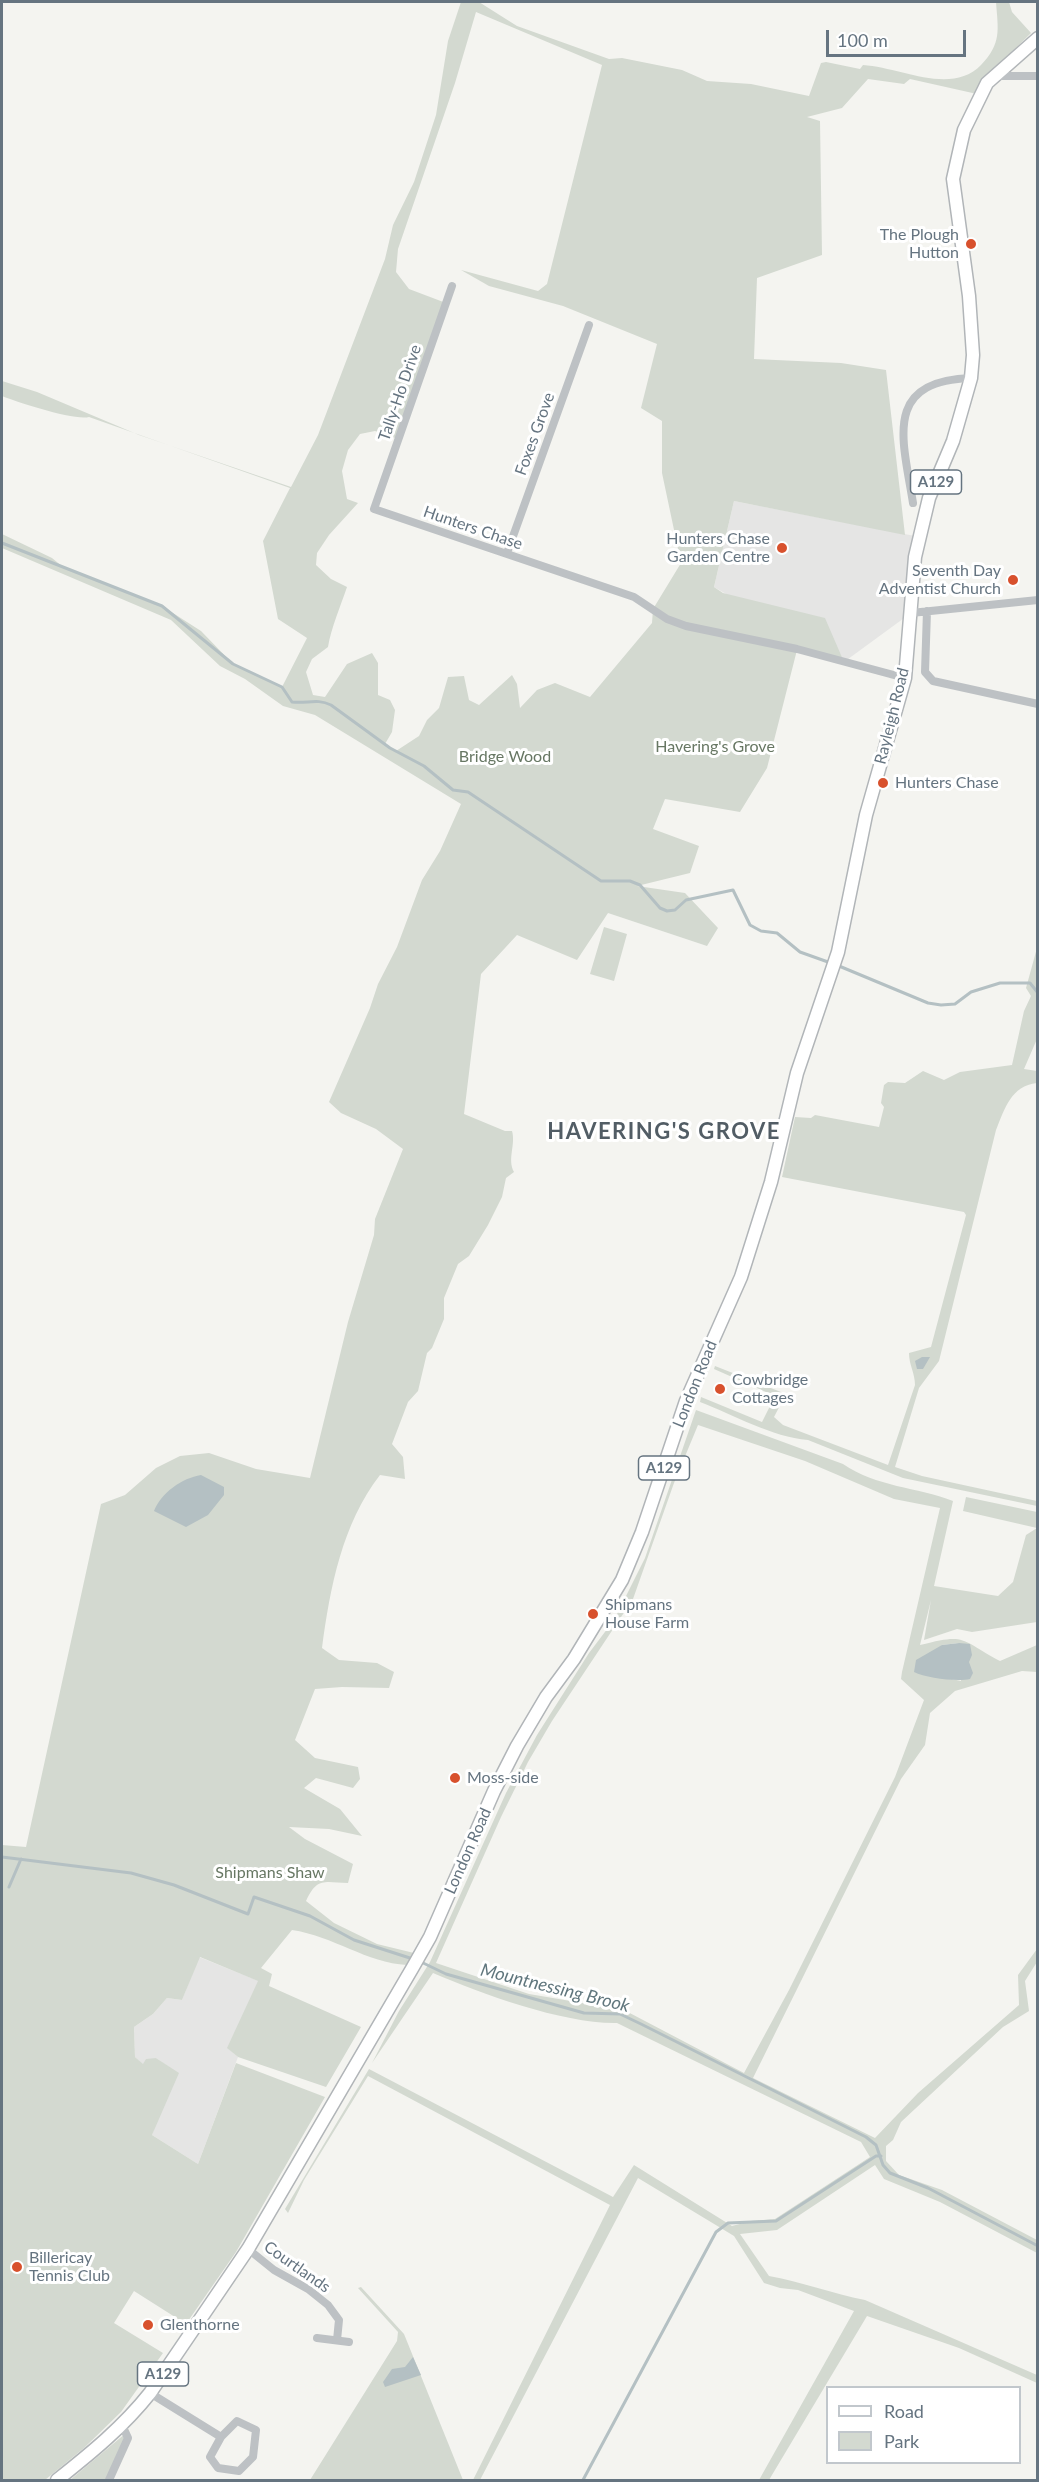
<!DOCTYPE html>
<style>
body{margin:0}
#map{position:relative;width:1039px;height:2482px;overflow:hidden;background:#f4f4f0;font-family:Lato,sans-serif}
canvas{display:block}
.frame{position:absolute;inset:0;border:3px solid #657480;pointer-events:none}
.legend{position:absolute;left:826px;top:2386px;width:195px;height:78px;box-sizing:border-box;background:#fff;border:2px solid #c1c7cc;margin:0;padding:8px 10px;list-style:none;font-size:18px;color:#657480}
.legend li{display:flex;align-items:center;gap:12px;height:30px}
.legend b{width:30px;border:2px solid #c1c7cc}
.scale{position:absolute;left:826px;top:30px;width:140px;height:27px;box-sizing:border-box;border:3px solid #657480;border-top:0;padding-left:8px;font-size:18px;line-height:21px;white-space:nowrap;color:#657480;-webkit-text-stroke:4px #fff;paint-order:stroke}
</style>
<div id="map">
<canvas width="1039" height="2482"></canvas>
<div class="frame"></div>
<ul class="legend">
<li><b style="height:8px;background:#fff"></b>Road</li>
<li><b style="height:16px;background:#d3d9d0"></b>Park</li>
</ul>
<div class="scale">100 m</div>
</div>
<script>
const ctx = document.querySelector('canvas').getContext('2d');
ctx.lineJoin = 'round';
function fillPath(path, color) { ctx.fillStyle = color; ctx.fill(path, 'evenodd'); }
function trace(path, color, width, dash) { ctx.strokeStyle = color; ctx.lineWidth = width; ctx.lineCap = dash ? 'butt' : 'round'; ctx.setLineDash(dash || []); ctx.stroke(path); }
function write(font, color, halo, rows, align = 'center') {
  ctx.font = font + ' Lato,sans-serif'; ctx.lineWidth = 6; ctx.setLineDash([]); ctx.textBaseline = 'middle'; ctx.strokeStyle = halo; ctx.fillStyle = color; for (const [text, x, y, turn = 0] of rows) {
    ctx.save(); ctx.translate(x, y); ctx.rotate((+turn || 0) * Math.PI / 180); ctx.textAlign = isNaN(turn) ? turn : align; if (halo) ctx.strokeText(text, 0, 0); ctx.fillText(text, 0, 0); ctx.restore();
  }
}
fillPath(new Path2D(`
 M734,501L920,537L911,613L844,662L714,587Z
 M199,1957L259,1981L228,2048L238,2057L198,2164L152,2135L173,2070L156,2058L143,2065L135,2057L134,2027L153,2014L167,1998L182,2000Z`), '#e5e5e4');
fillPath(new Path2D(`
 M461,2H479L517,26L609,59L622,58L682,70L707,81L751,84L809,96L821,63L826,62L860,69L863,65C900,67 951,96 981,65C1002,43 998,30 996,2H1009L1012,12L1031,33L992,72L977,94L910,79L904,84L868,79L842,108L807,117L820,121L822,255L757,278L754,359L841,363L886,370L905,535L734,501L714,587L723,593L825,618L844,662L797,650L767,768L740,812L665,799L653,829L699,846L690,873L637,886L685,893L718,928L707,946L608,913L577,960L517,935L481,974L464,1114L505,1131H512C516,1145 507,1159 514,1172L506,1178L502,1197L488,1225L469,1256L458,1264L444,1298V1319L432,1348L427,1353L418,1391L408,1402L392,1444L403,1457L405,1479L380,1475C342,1524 330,1588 322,1648L339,1660L377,1663L394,1672L389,1688L342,1687L315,1689L295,1740L315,1758L358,1767L360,1779L353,1788L316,1778L304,1788L340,1809L362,1836L329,1829L289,1827L305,1839L353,1864L348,1883C324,1882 317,1877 306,1901L334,1923L377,1944L414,1953L407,1965C367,1963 333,1936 292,1930L261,1968L272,1974L269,1986L361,2027L326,2087L238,2057L227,2048L258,1981L200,1957L182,2000L167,1998L153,2014L134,2027L135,2057L143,2064L146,2059L156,2058L179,2073L152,2135L198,2164L236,2063L325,2097L236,2252L186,2324L134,2291L114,2323L163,2353L121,2412L84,2448L45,2480H2V1845L26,1847L101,1504L125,1495L156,1468L180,1456L209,1453L256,1469L310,1478L348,1322L374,1235L375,1219L403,1149L376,1129L341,1113L329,1102L370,1008L378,984L397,947L422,880L440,851L461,804L315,715L283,706L245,679L220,666L171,620L2,548V534L52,558L63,567L162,606L201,631L233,664L282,687L307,638L278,619L263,541L290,488L89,417C75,421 17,402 2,396V381L37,392L139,435L291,487L318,435L385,259L393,225L414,182L436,115L448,41ZM476,12L602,65L547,284L538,291L461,270L489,286L563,306L657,344L641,408L662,421V473L681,563L653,609L652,623L590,697L555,683L537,690L520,708L517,684L512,675L479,705L469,700L464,676L448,677L439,708L427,720L419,736L396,751L385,744L392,732L395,710L390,700L378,695V663L372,653L347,664L325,697L313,695L306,672L312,659L328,647C331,628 341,605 347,587L331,579L316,565L317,553L329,535L358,503L347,499L342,471L348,450L360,434L375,431L398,439L446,303L409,289L396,272L398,249L455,83Z
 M604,927L627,934L614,981L590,974Z
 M1037,948V1039L1024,1069L1037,1071V1083C1011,1086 1005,1108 996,1130L939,1361L919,1388L895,1467L922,1476L1037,1501V1506L903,1478L808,1440C772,1437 734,1415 700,1402L701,1397L762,1422L775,1396L714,1369L715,1366L786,1394L774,1417L783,1425L888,1465L915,1385C915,1373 909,1365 909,1353L931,1347L966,1215L964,1212L782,1177L795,1117L811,1118L815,1115L879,1127L884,1107L881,1103L884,1085L888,1082L905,1083L923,1071L944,1080L960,1072L1012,1065L1024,1011L1031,996L1026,988Z
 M696,1410L843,1464C876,1487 917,1487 953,1501L934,1586L998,1596L1013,1582L1026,1535L1037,1528L963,1511L966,1497L1037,1512V1622L972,1632L957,1629L924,1640L931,1600L920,1645C967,1633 959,1639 1000,1661L1037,1645V1672L1022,1671L955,1691L930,1713L925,1745L901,1779L753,2078L875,2138L918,2093L1019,2005L1018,1975L1037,1949V1962L1025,1981L1029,2011L1003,2027L901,2122L893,2140L886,2146V2161L899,2175L942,2190L1037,2240V2253L940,2202L884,2179L875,2165L777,2230L740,2234L769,2276C803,2282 833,2294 865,2300L1037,2375V2383L959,2348L867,2316L769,2480H759L854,2311L798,2290L780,2288L764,2283L734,2236L638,2178L480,2480H473L610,2205L368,2076L304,2180L288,2213L285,2209L369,2069L613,2197L634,2165L732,2226L751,2221L775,2219L870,2157L861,2142L617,2023C564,2024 482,1994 433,1973L372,2063L399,2011L430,1962L506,1793L537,1735L589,1653L614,1620L645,1558ZM698,1425L805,1461L894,1499L940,1508L902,1672L901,1679L924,1700L895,1777L789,1990L744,2073L624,2010L529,1994L436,1963L501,1817L528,1762L552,1721L633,1599L674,1483ZM959,1643L961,1681L938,1676L942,1645Z
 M361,2287L404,2334L463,2480H310L397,2341L398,2332L358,2288Z
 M126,2433L109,2480H70Z`), '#d3d9d0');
fillPath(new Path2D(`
 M922,1357H930L923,1369H917L915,1361Z
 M201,1475L224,1487V1495L208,1515L186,1527L154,1511C161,1493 182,1478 201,1475Z
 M959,1643L970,1644L972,1655L969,1662L973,1673L970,1679C957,1682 926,1678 914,1672L916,1660L942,1645Z
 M413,2357L421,2375L385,2387L383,2382L392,2369L405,2367Z`), '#b4c0c3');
trace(new Path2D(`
 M2,543L162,606L233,664L282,687L292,702C307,704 317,698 331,705L390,748L424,766L453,790L468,792L601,881H630L640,885L660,908L667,911L675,910L686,900L733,890L750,925L761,931L777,933L800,952L828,962
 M839,966L928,1003L941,1005L955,1004L971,992L1000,983H1030L1038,993
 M2,1857L131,1873L174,1885L248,1914L254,1897L310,1916L354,1940L413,1959
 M9,1887L21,1859
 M419,1961L446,1974L584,2013L620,2014L641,2024L866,2137L876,2145L883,2165L890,2173L928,2188L1038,2246
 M583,2480L716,2232L728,2223L776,2221L876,2156H881`), '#b4c0c3', 3);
const primary = new Path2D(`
 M57,2480C91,2453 123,2427 150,2393L248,2249L413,1967L430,1937L494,1791L517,1746L546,1697L574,1659L622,1580L642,1532L686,1401L741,1277L771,1182L797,1073L838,952L866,815L905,678L915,557L929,498L953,441L971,378L973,355L969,296L953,179L964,130L987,83L1038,38`);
trace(primary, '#b1b5b8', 15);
trace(new Path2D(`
 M996,76H1038
 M452,286L374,509L634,597L667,619L686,626L797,649L905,678
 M913,503C903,440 882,381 971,378
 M507,553L589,325
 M927,611L925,672L933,681L1038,704
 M911,613L1038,600
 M248,2249L274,2270L308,2289L328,2305L339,2320L337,2340
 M317,2338L349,2342
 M150,2393L221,2437L237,2421L256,2430L253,2457L239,2471L218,2468L210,2457L221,2437
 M109,2480L128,2438L122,2425`), '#bdc1c4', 8);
trace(primary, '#fff', 12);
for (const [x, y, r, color] of [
 [971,244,6,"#d8512d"],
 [782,548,6,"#d8512d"],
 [1013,580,6,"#d8512d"],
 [883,783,6,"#d8512d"],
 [720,1389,6,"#d8512d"],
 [593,1614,6,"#d8512d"],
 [455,1778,6,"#d8512d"],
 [17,2267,6,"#d8512d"],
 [148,2325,6,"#d8512d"]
]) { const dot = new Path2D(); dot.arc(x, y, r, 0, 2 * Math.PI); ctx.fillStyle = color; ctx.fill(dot); trace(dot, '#fff', 2); }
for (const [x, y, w] of [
 [936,482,51],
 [664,1468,51],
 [163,2374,51]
]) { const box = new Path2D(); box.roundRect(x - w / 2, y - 12, w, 24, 4.5); ctx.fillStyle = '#fff'; ctx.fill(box); trace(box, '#657480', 1.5); }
write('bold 15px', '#657480', null, [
 ["A129",936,482],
 ["A129",664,1468],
 ["A129",163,2374]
]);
write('16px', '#657480', '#fff', [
 ["The Plough",959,235,"right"],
 ["Hutton",959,253,"right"],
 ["Hunters Chase",770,539,"right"],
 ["Garden Centre",770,557,"right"],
 ["Seventh Day",1001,571,"right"],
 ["Adventist Church",1001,589,"right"],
 ["Hunters Chase",895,783],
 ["Cowbridge",732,1380],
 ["Cottages",732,1398],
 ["Shipmans",605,1605],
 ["House Farm",605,1623],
 ["Moss-side",467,1778],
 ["Billericay",29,2258],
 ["Tennis Club",29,2276],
 ["Glenthorne",160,2325]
], 'left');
write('16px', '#657480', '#fff', [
 ["Tally-Ho Drive",400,393,-71],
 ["Foxes Grove",535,434,-70],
 ["Hunters Chase",473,528,19],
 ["Rayleigh Road",892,716,-76],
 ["London Road",695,1384,-68],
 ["London Road",468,1851,-66],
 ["Courtlands",297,2267,35]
]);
write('16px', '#677763', '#fff', [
 ["Havering's Grove",715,747],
 ["Bridge Wood",505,757],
 ["Shipmans Shaw",270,1873]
]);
write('italic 18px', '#60767d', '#fff', [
 ["Mountnessing Brook",555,1988,14]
]);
ctx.letterSpacing = '1.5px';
write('bold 22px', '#525d65', '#fff', [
 ["HAVERING'S GROVE",664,1132]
]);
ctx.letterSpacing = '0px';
</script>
